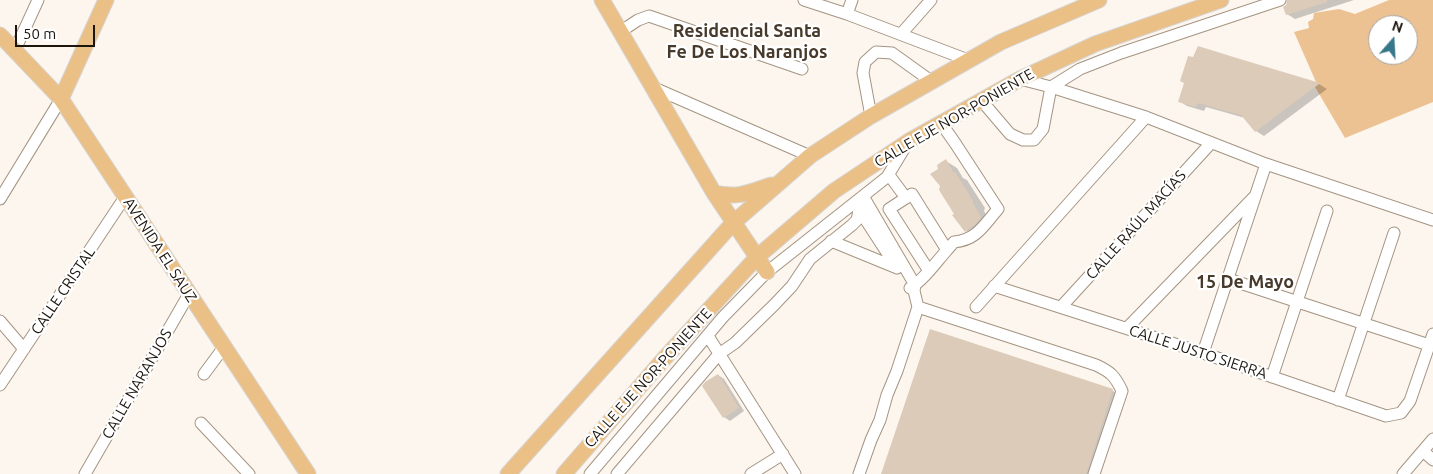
<!DOCTYPE html>
<meta charset="utf-8">
<style>
body{margin:0}
#map{position:relative;width:1433px;height:474px;overflow:hidden;background:#fdf6ee;font-family:Ubuntu,sans-serif}
canvas{display:block}
.north{position:absolute;left:1368px;top:15px;width:50px;height:50px;box-sizing:border-box;background:#fff;border:1px solid #a4a19f;border-radius:50%;rotate:19deg;font-size:14px;font-weight:700;line-height:20px;text-align:center;color:#1b150e}
.north::after{content:'';display:block;margin:auto;width:18px;height:22px;background:#367789;clip-path:polygon(50% 0,100% 100%,50% 72%,0 100%)}
.scale{position:absolute;left:15px;top:25px;width:80px;height:22px;box-sizing:border-box;border:2px solid #1b150e;border-top:0;padding-left:6px;font-size:15px;line-height:18px;white-space:nowrap;color:#1b150e;-webkit-text-stroke:4px #fff;paint-order:stroke}
</style>
<div id="map">
<canvas width="1433" height="474"></canvas>
<div class="north">N</div>
<div class="scale">50 m</div>
</div>
<script>
const ctx = document.querySelector('canvas').getContext('2d');
ctx.lineJoin = 'round';
function fillPath(path, color) { ctx.fillStyle = color; ctx.fill(path, 'evenodd'); }
function trace(path, color, width, dash) { ctx.strokeStyle = color; ctx.lineWidth = width; ctx.lineCap = dash ? 'butt' : 'round'; ctx.setLineDash(dash || []); ctx.stroke(path); }
function write(font, color, halo, rows, align = 'center') {
  ctx.font = font + ' Ubuntu,sans-serif'; ctx.lineWidth = 4.5; ctx.setLineDash([]); ctx.textBaseline = 'middle'; ctx.strokeStyle = halo; ctx.fillStyle = color; for (const [text, x, y, turn = 0] of rows) {
    ctx.save(); ctx.translate(x, y); ctx.rotate((+turn || 0) * Math.PI / 180); ctx.textAlign = isNaN(turn) ? turn : align; if (halo) ctx.strokeText(text, 0, 0); ctx.fillText(text, 0, 0); ctx.restore();
  }
}
fillPath(new Path2D(`
 M1389,0H1433V102L1345,138L1315,87L1319,84L1316,82L1294,32L1309,28L1308,22L1313,19L1314,13L1339,9L1355,14ZM1378,25H1408V55H1378Z`), '#ecc292');
fillPath(new Path2D(`
 M1290,0H1354L1295,19L1287,14V5Z
 M1199,47L1319,84L1327,89L1264,136L1256,131L1245,118L1206,107L1204,111L1187,106L1179,101L1193,58Z
 M946,161L957,168L963,178L967,180L985,208L984,211L992,225L978,237L966,231L956,214L941,186L940,169Z
 M930,330L1113,391L1121,396L1095,474H882Z
 M718,375L724,379L744,411L730,421L724,417Z`), '#0003');
fillPath(new Path2D(`
 M1287,0H1327V2L1286,15L1283,7L1286,5Z
 M1198,46L1240,59L1320,83L1255,132L1241,115L1198,103L1196,107L1178,102L1184,83L1180,81L1188,56L1193,57Z
 M946,159L953,172H955L973,201V203L981,218L974,225L965,232L952,215L954,214L939,190L940,186L930,174L938,169L937,165Z
 M930,329L1113,389L1086,474H881Z
 M718,374L739,408L723,418L702,386L705,382Z`), '#dccbb8');
const minor = new Path2D(`
 M804,0L847,14L968,60
 M847,14L852,0
 M620,32L638,20L649,16L802,69
 M901,34L931,0
 M15,50L38,0
 M1020,79L1051,87L1146,117L1266,164L1433,220
 M652,87L810,156
 M981,100L1010,134L1023,140H1034L1043,129L1051,87L1080,69L1121,53L1280,0
 M871,116L863,73L865,62L876,52L892,53L931,81
 M941,123L955,143L998,209C984,225 977,240 954,242L947,250
 M889,175L906,198
 M0,199L61,99
 M858,208L897,268
 M831,241L897,268
 M1228,279L1429,345
 M994,286L1203,353L1386,416L1401,413L1410,401L1433,334
 M910,288C923,281 937,261 947,250L912,194L889,209L929,271
 M918,307L1096,365C1111,372 1115,376 1122,391L1094,474
 M976,307L1146,117
 M1061,307L1211,143
 M0,321L24,349
 M1127,328L1254,197
 M708,336L795,474
 M1203,353L1266,164
 M204,374L224,347
 M1272,377L1327,211
 M0,385L125,197
 M1338,400L1394,233
 M201,423L249,474
 M1423,451L1433,460
 M85,474L189,294
 M590,474L723,317L767,272L887,177L907,144
 M617,474L719,354L735,343L774,305L792,286L810,259L852,225L857,220L859,210
 M751,474L783,454
 M859,474L871,440L880,420L887,395L897,371L918,307L914,291L915,285L863,196
 M1403,474L1433,439`);
const major = new Path2D(`
 M602,0L714,193L767,272
 M0,35L61,99L308,474
 M61,99L106,0
 M714,193C739,198 748,193 771,185
 M508,474L733,223L810,156L871,116L1001,42L1099,0
 M564,474L662,361L757,257L834,191L909,141L1020,79L1095,44L1221,0`);
trace(minor, '#a49482', 13);
trace(major, '#d6d5d4', 17);
trace(minor, '#fff', 11);
trace(major, '#ebc087', 15);
write('15px', '#1b150e', '#fff', [
 ["CALLE EJE NOR-PONIENTE",954,118,-30],
 ["CALLE RAÚL MACÍAS",1136,225,-48],
 ["AVENIDA EL SAUZ",160,250,57],
 ["CALLE CRISTAL",63,291,-56],
 ["CALLE JUSTO SIERRA",1198,352,18],
 ["CALLE EJE NOR-PONIENTE",648,378,-48],
 ["CALLE NARANJOS",137,384,-60]
]);
write('bold 18px', '#483a2b', '#fff', [
 ["Residencial Santa",747,31],
 ["Fe De Los Naranjos",747,52],
 ["15 De Mayo",1245,282]
]);
</script>
